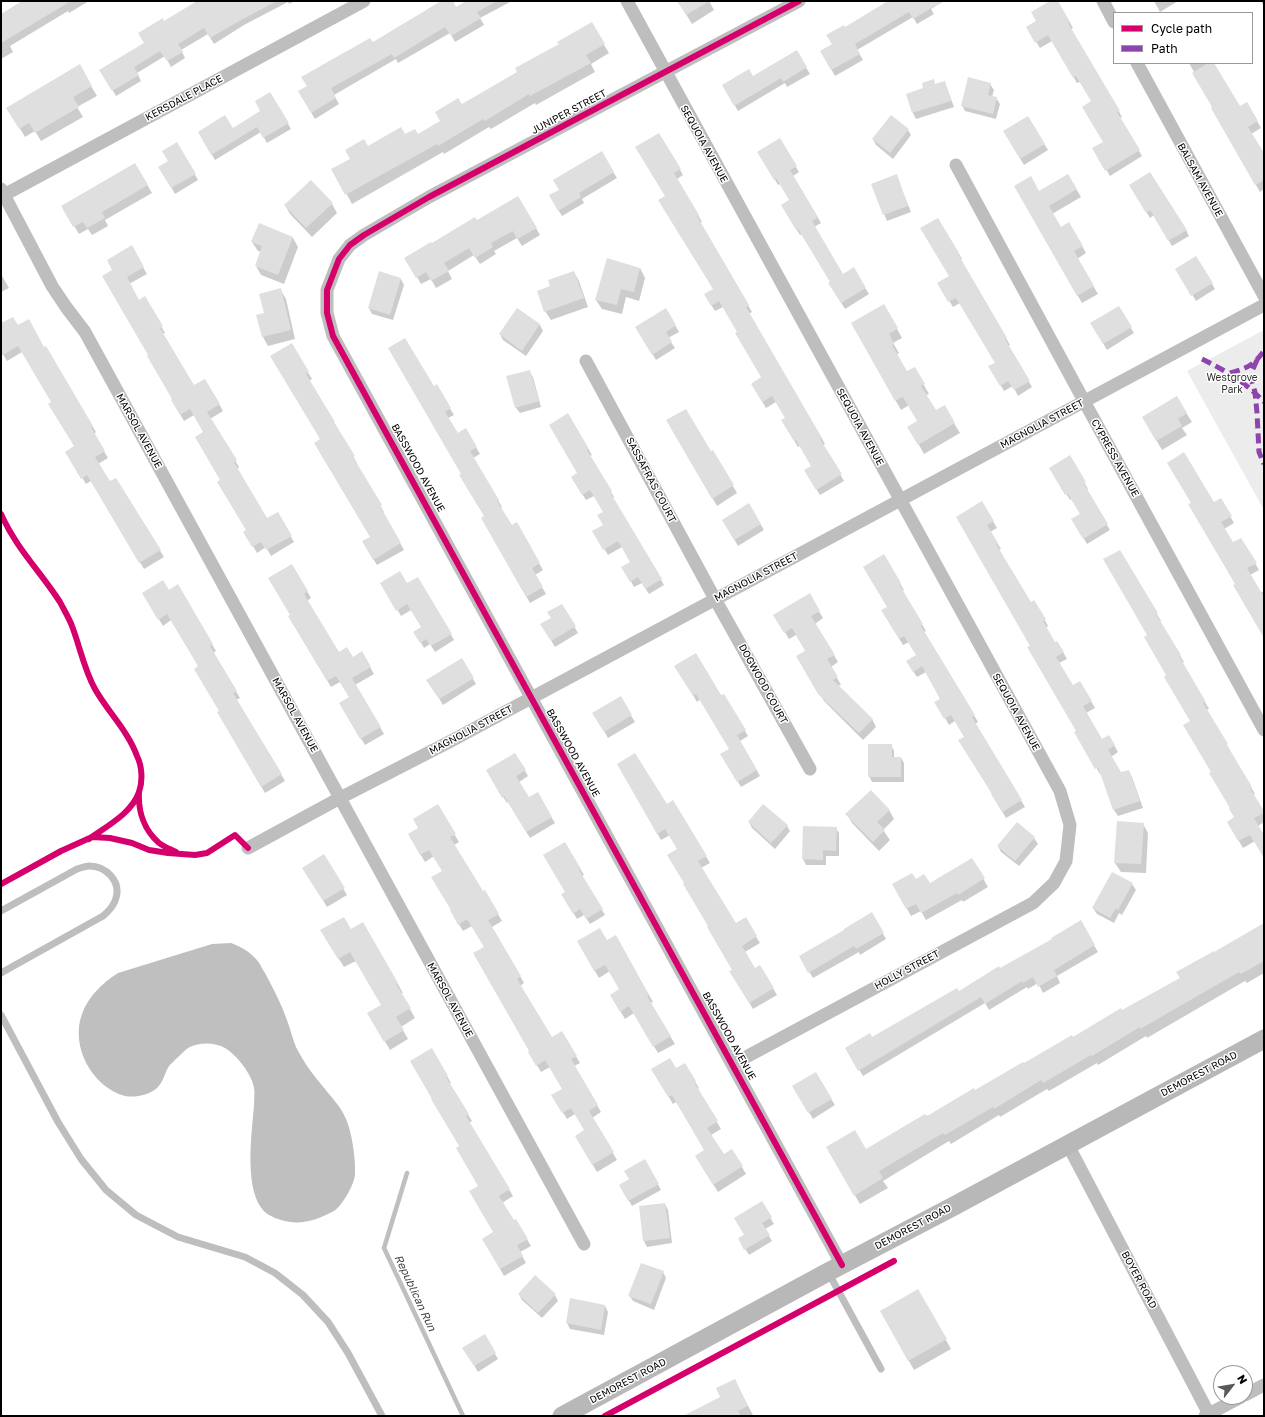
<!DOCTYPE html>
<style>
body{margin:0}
#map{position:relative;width:1265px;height:1417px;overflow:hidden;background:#fff;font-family:"Golos Text",sans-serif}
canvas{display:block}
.frame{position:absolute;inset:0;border:2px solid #000;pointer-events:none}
.legend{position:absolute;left:1113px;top:12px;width:140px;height:52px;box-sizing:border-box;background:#fff;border:1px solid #999;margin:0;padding:5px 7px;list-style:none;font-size:12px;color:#000}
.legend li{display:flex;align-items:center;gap:8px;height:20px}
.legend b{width:20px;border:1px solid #999}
.north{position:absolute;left:1213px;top:1365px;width:40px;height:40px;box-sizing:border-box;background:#fff;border:1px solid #999;border-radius:50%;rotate:59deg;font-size:11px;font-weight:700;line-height:16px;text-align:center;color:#000}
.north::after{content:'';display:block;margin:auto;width:14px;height:18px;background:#595959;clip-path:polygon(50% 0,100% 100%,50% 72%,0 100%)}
</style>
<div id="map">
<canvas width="1265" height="1417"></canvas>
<div class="frame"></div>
<ul class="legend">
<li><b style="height:5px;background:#d6006c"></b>Cycle path</li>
<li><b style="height:5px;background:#8e44ad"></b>Path</li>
</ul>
<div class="north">N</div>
</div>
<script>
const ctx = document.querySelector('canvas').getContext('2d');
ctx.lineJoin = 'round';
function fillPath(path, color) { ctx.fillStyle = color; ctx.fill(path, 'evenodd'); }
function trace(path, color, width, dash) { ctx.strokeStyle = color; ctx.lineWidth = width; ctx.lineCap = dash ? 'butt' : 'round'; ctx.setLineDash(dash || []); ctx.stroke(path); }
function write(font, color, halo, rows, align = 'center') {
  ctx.font = font + ' "Golos Text",sans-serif'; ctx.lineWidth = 3; ctx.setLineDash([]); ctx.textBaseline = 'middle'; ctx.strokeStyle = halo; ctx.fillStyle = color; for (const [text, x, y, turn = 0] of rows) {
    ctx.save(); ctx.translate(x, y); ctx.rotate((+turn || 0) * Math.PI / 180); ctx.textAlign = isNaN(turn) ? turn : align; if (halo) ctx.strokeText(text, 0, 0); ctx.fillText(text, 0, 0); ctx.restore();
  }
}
fillPath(new Path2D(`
 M1264,330V510L1187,371Z`), '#ececec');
fillPath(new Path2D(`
 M231,943C241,947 249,951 256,959C260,963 262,969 265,973C274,990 282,1005 288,1023C291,1031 293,1040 296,1047C304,1063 314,1076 325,1089C332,1098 341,1107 345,1117C352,1131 356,1160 355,1175C354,1185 342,1206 334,1211C317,1220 300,1226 281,1220C277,1219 273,1217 269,1215C242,1198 252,1133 254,1105C254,1100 255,1093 254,1088C252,1075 237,1055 225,1048C215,1042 198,1042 188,1048C184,1051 173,1062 169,1066C165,1072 163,1083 157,1088C149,1095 135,1098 125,1096C92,1087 70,1046 82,1014C88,997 102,983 118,973L212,944Z`), '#bfbfbf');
fillPath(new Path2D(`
 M24,1H89L69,13L68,11L10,46L13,52L1,59V15Z
 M199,1H295L289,4L288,2L244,25L214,44L208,34L181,50L185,58L171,67L165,56L137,73L141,81L116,96L101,70L145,44L164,22Z
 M443,1H452L456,8L468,1H512L480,18L484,25L455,42L450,33L398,63L396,59L334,95L339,104L315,119L299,92L372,43Z
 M678,1H709L714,10L692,24Z
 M890,1H944L931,9L934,14L917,24L913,17L857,50L863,60L835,76L821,51L833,45L845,28Z
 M1052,1H1057L1073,28L1071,29L1122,117L1120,118L1142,156L1110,176L1094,149L1104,142L1092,102L1080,82L1077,83L1052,41L1040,48L1027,27L1037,21Z
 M1154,1H1178L1160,12Z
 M1261,1H1264V7Z
 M591,24L609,53L591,64L595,72L536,105L535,103L491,129L489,127L444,154L443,152L352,204L333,169L351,159L368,147L405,136L418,135L441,121L462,106L518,73Z
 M796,51L810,74L787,87L785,83L738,111L723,85L753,77Z
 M1189,63H1212L1239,107L1247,103L1261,128L1251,134L1264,155V189L1260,192L1212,109L1214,108Z
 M79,66L97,96L77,107L83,117L41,141L35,131L25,137L8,108Z
 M933,81L935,85L944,82L947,88L954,107L916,119L913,113L907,95L925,89Z
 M990,84L994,90L992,97L996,98L1000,104L996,119L965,111L962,105Z
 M270,93L291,129L267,143L261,132L215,160L199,132L232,129L260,112Z
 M1028,117L1048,150L1024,165L1004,131Z
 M908,130L911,135L893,159L876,145L873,139Z
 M659,134L683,175L677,179L702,222L700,223L752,312L748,314L825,444L823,445L844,481L820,495L805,471L813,466L800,446L798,447L782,420L786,418L776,402L766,408L752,384L762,378L738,332L723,307L715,311L705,295L714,290L666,196Z
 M779,139L799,172L793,176L821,223L814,227L843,275L853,269L869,294L845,309L829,283L831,282L802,234L800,235L782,205L790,200L780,184L778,185L759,152Z
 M177,143L198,180L175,194L160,167L170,162Z
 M601,152L617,178L582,199L584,203L562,216L550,196L560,190Z
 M135,164L152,193L105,220L108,226L92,235L88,229L79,234L63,207Z
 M896,175L911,212L887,221L872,184Z
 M1068,175L1081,197L1052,214L1060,228L1069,223L1086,253L1077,259L1098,294L1082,303L1015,187L1039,193Z
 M1130,185L1186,230L1189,236L1172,246L1154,215L1150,218Z
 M518,197L540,235L522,246L517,238L494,251L496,254L480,264L474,255L448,271L452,279L436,288L431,279L421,284L406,258L477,221Z
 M332,204L337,213L312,237L290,214L285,205Z
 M938,219L962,259L960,260L1010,345L1008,346L1032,387L1018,396L1013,386L1004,391L990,367L996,363L960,303L953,307L942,289L950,277Z
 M293,238L298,247L284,284L261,275L256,266L261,252L258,251L252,242Z
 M131,247L147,274L129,284L139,301L144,298L165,333L163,334L194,387L205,380L223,411L210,419L239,467L237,469L267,519L277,513L294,542L271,556L266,547L257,553L245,532L247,530L205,432L194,415L184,421L172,400L174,399L150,355L114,270Z
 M1196,257L1215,289L1196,301L1177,269Z
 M640,268L645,278L639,301L626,297L622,314L602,309L596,300Z
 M574,272L579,281L588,307L551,320L545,311L551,286Z
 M1,274L9,288L1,292Z
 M401,279L404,285L393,320L372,314L369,308Z
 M280,289L286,299L295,339L268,346L263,337L265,314Z
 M884,305L902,338L893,343L899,353L896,355L907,373L914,368L929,394L926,395L936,412L944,407L960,433L924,454L909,427L918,421L909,405L901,410L852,323Z
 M1118,307L1134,333L1107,350L1091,323Z
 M517,309L540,325L543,331L526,356L503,340L500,334Z
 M666,310L679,332L668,338L675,348L656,360L636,327Z
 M1,325L18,327L44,348L96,432L94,434L108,458L98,464L109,483L116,479L164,557L144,569L91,481L86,484L66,452L75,447L53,403L22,352L7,361L1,351Z
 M291,345L312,379L309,381L357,463L356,464L384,512L383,513L404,550L377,565L363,542L371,537L322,439Z
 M529,371L533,377L541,407L520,413L516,408Z
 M436,386L454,415L448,418L457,434L465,429L480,454L473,458L502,507L500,508L511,527L516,524L543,570L535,575L546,594L530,603L482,518L485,516L434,387Z
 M1176,397L1192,422L1182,428L1187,435L1162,450L1143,417Z
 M568,415L592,455L590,456L614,497L613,498L664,585L649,594L642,583L634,587L623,567L631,563L622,547L608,555L593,531L604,525V512L594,496L586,500L572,477L579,474Z
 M668,421L710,453L712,451L737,493L717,506Z
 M1069,457L1088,489L1086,490L1110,530L1087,544L1073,520L1081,515L1072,499L1070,500L1051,468Z
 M1221,500L1234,523L1224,529L1233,544L1241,539L1259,570L1250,575L1260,593L1264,591V636L1236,584L1214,504Z
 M982,503L997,528L990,532L1001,549L999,550L1031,603L1034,601L1048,626L1046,628L1055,644L1057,642L1067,659L1059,663L1073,687L1080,682L1095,708L1086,713L1102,740L1109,736L1118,752L1111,757L1121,773L1128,771L1132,777L1143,808L1118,816L1114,810L1101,773L1100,774L1075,732L1077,731L1032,646L958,517Z
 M749,505L764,530L738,546L723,520Z
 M1120,551L1161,621L1159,622L1184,662L1182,663L1209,709L1206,710L1231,752H1230L1255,794L1253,795L1264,813V822L1258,826L1264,837V856L1255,841L1243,848L1228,822L1235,818L1212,773L1191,721L1149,635Z
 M883,556L904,590L902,591L926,631L924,632L978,722L975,724L1025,807L1006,818L992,794L965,738L955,721L949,725L936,702L941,699L926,672L917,677L911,668L917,656L909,642L903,645L886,617L888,607Z
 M292,565L311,598L307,601L338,654L352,658L362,653L374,674L355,685L384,734L365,745L340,704L350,698L340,682L331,687L289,617L291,615Z
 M418,578L454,640L435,652L430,644L424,648L415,632L422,627L411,610L401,616L382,583L406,585Z
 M178,586L216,651L213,653L240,698L236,700L285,781L265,793L218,712L220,711L199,667L171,620L163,626L143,593L168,591Z
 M809,595L823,618L815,624L838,662L831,667L841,685L838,686L872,719L876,727L863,740L824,701L797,657L806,651L796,635L789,639L775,615Z
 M562,605L578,633L555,647L542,625L552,619Z
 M461,659L476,684L443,705L428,680Z
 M676,666L721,697L724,695L748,736L740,741L760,776L741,787L722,754L730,749L700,699L697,702Z
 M620,698L635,722L608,738L594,713Z
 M891,745L894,751V758H901L904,763V782H872L869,776Z
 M515,754L528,776L519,782L529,799L537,794L555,823L530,838L508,802L507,803L487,771Z
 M618,765L666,806L689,828L710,863L701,868L735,925L745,919L760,943L745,952L755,970L760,967L777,995L753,1009L731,972L733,970L710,927L678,850L670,835L661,840Z
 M437,806L459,842L454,845L482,892L484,891L502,921L492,927L524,983L520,986L552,1039L562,1033L580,1063L574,1066L601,1112L592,1118L617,1160L597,1172L576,1137L586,1131L575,1114L567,1119L553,1096L564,1089L550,1067L541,1072L529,1052L531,1051L485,947L472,926L463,931L451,911L443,871L434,856L425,862L409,835L420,828Z
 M889,810L894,819L883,830L890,840L879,851L852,823L847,814Z
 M749,822L787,826L790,831L775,849L752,828Z
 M1017,823L1034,838L1038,844L1019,866L1001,852L998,846Z
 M1143,824L1148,833L1146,873L1121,872L1115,863Z
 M836,828L839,833V856H826V865H806L803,859Z
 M565,844L584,875L582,876L605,915L590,924L584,915L577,919L563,895L567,892Z
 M324,856L347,895L327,907L304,868Z
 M972,859L988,887L963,902L962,900L926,920L921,911L911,916L893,884L915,880L929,885Z
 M1132,884L1136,890L1122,915L1119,913L1114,923L1097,914L1093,908Z
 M871,913L886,939L860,955L859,952L813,978L800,957L846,930Z
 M1080,922L1098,952L1057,976L1060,983L1043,993L1038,983L1028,989L1027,987L989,1010L985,1003L863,1076L846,1048L872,1038L958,992L1053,940Z
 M363,924L403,993H401L415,1018L401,1027L408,1039L390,1050L368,1013L382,1005L356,961L344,967L327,940L350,931Z
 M1264,928V973L1247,983L1245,981L1147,1038L1146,1036L1098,1065L1097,1063L1049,1091L1047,1089L1000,1117L999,1115L951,1144L949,1141L883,1181L888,1188L860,1204L827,1148L866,1151L1181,978L1214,953Z
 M615,936L653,1002L650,1003L675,1044L658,1053L634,1013L625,1019L611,995L621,990L610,971L599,978L578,942H606Z
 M431,1049L451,1083L449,1084L472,1121L469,1123L513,1196L502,1203L513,1221L515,1220L531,1246L520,1252L526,1263L504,1276L483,1239L494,1232L480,1186L460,1147L433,1099Z
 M684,1064L699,1088L697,1089L721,1129L711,1135L723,1155L732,1150L746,1174L718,1192L700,1163L706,1150L676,1102L673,1104L652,1069H676Z
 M815,1073L835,1105L813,1119L793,1086Z
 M645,1160L661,1190L632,1206L620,1185L630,1180Z
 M761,1202L774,1224L765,1229L772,1241L749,1255L739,1239L745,1235Z
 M665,1204L668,1210L672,1243L647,1247L644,1241Z
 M663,1272L666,1278L654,1310L633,1301L629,1295Z
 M918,1290L951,1349L914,1370L881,1311Z
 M519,1294L555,1295L558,1301L542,1318L522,1300Z
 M605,1306L608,1312L604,1335L570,1329L567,1323Z
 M484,1335L498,1359L478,1372L464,1348Z
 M739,1389L753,1415L701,1416Z`), '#0003');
trace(new Path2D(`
 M407,1173L384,1248L463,1416`), '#bfbfbf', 4.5);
fillPath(new Path2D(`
 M22,1H71L1,43V14Z
 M197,1H277L241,20L210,38L204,28L178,44L183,52L167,61L160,51L134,67L139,75L112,91L99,70L144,43L138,33L163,18L164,21Z
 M441,1H453L456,7L466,1H497L477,12L481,18L451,36L445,27L394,58L392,54L331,88L336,98L311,113L298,91L307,86L301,77L370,38L373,42Z
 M677,1H710L686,15Z
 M888,1H943L913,19L909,12L855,44L860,54L831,70L820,51L832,44L826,35L844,25L845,27Z
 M1050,1H1058L1070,22L1068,23L1120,111L1117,112L1140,150L1105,171L1092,148L1103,142L1082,107L1091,101L1076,76L1073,78L1048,35L1035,43L1026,27L1036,21L1031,12Z
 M592,22L605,44L586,55L591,63L530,96L529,94L485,121L483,119L438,146L437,144L345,195L331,169L350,159L345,150L364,139L368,146L401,127L405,134L415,129L418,134L440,121L435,112L458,98L462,104L517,72L515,68L559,44L557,42Z
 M797,50L807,67L783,82L781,78L734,106L722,85L749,69L753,76Z
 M1208,63H1214L1240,106L1247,102L1258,121L1248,127L1264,153V180L1255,185L1211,108L1212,107L1192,73Z
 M80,64L92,86L73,97L79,107L35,133L29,123L19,129L6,108Z
 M968,77L991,83L988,95L997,97L993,114L961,106Z
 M934,79L935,84L945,81L951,101L912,113L906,94L923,88L922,83Z
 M270,92L289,123L263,138L257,127L211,155L198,132L225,115L233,128L260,111L255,101Z
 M891,115L909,129L890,153L872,139Z
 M1028,116L1045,144L1020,159L1003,131Z
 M659,133L681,169L674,173L699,215L697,216L749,305L746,307L822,438L820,439L842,474L816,490L804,470L811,466L796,440L794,441L781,420L785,418L772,396L762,402L751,384L761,377L735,333L737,332L719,301L711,306L704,294L713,289L658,200L665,196L635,147Z
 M780,138L797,166L790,170L818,217L812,221L843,274L854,267L866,288L841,303L828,283L830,282L798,229L796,230L781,205L789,200L776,178L774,180L757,152Z
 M177,142L196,174L171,188L158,167L168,161L162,151Z
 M602,151L614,172L579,193L581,197L558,211L549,195L559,190L553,180Z
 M135,163L148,185L102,212L105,218L87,228L83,222L73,227L61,206Z
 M1150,172L1187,230L1168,241L1150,210L1146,213L1129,185Z
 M897,174L908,206L883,215L871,184Z
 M1068,174L1077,189L1049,206L1061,227L1069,222L1083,246L1074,251L1094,286L1077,296L1014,186L1031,176L1039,191Z
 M311,180L333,203L306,228L284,205Z
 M518,196L537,228L517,239L513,231L491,243L493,247L475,258L469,248L444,263L449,271L431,281L426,272L416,278L404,258L431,242L432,243L475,217L477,220Z
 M938,218L959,253L958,254L1007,338L1005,339L1030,381L1014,390L1008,381L1000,386L988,366L995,363L956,298L948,302L937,283L949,276L920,228Z
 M259,223L293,237L278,275L255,266L262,246L251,242Z
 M132,245L144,267L127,277L139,300L145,296L163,326L160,328L194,385L205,379L220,404L207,412L237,460L234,462L267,518L278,512L292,536L266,550L261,542L252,547L243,532L246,530L217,482L220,480L195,437L203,432L190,409L180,415L171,400L172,399L147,356L148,355L102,276L112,270L107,260Z
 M1196,256L1213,283L1191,296L1175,269Z
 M607,258L640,268L634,292L621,289L617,305L595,300Z
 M379,271L401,278L390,315L368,308Z
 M574,271L584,298L544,312L537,291L550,286L548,280Z
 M281,288L291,330L262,337L256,315L264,313L259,294Z
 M884,304L898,328L889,334L894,344L892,345L907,371L915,367L925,384L921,386L936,410L945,405L955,423L918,445L907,427L917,421L903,397L895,401L851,323Z
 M1119,306L1132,327L1103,344L1090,323Z
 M517,308L540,324L522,351L499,334Z
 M666,308L676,325L666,332L672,342L652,355L635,327Z
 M13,317L18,325L29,319L44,347L46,346L93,426L91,427L105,451L95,457L110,481L116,478L161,550L139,563L87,475L81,479L65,452L74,446L48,404L51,402L18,346L1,356V323Z
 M405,338L434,386L437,384L451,408L445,412L458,433L466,428L477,447L470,451L499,500L497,501L512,525L517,522L540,563L532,568L543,587L526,597L481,518L484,516L459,475L461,474L388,348Z
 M292,343L309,372L306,374L335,422H334L355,456L353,457L382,505L380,506L401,543L373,560L362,541L370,537L314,443L320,439L270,356Z
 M530,370L539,401L515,408L506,376Z
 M1177,396L1187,413L1178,419L1182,426L1156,441L1142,417Z
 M686,409L711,451L713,450L734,485L712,499L666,420Z
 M568,413L589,449L587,450L612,491L610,492L662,579L645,589L638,577L630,582L621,567L630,562L618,541L603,550L592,531L603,525L597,515L603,512L590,490L582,495L571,477L577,473L549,425Z
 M1184,452L1214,502L1221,498L1232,516L1221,522L1233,542L1241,538L1257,563L1247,568L1264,597V638L1233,585L1235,584L1188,504L1191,503L1167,463Z
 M1070,455L1086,482L1084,484L1108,524L1083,539L1071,519L1080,514L1068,494L1065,495L1049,468Z
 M982,501L994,521L987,525L998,543L996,544L1031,602L1034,600L1046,619L1043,621L1055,642L1057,641L1064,652L1056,657L1073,685L1080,681L1092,701L1083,706L1102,739L1109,735L1115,745L1108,750L1121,772L1129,770L1140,801L1113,810L1098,767L1095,769L1074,732L1076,731L1027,647L1030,646L956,517Z
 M749,503L761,524L734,540L722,520Z
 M1120,550L1158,613L1156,614L1181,655L1179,656L1206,702L1203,703L1228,744L1227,745L1252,787L1250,788L1264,811V813L1254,818L1264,835V858L1250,835L1238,841L1227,822L1234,817L1229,809L1230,808L1209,773L1211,772L1183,725L1190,721L1164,677L1166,675L1144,637L1147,635L1103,559Z
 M884,554L901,583L899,584L923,624L921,626L975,715L972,717L1022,800L1002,812L991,794H992L958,740L964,737L951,715L944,719L934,702L940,699L922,666L913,672L906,661L916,655L904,636L899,639L881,610L887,607L863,567Z
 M292,564L308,591L304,594L339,652L347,647L353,657L362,651L371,667L352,678L381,727L360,739L339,703L349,697L336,676L327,681L288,616L290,615L268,578Z
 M400,571L407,583L418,577L452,634L431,646L426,639L420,643L413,632L421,627L407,604L396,611L380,583Z
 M163,580L169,590L178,584L213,644L210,646L237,691L233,693L282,774L261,787L217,712L219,711L194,669L198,666L167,614L158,620L142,593Z
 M810,593L820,611L811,616L835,655L827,659L838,677L833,680L873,719L859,733L818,694L796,656L805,651L792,628L784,633L773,615Z
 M562,604L576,626L551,641L540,624L551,618L547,612Z
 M696,653L721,695L724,694L746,730L737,735L757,770L737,782L720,754L729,749L696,694L693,696L674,666Z
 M462,658L474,678L439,699L426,680Z
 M621,696L632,715L604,732L592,713Z
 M868,744H892V757H901V777H868Z
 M515,753L526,770L516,776L529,797L538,792L552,817L526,832L504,796L502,798L486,770Z
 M635,753L667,804L673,800L707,856L698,861L736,923L746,917L757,936L742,946L755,968L760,965L774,988L749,1003L729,971L732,970L707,927L708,926L683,884L684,883L667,855L677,849L665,829L657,834L617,764Z
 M871,790L890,810L877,822L885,830L873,842L845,814Z
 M438,804L456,834L450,837L483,891L485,890L499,914L488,920L521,976L517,979L552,1037L562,1031L577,1056L571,1059L598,1105L589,1111L614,1152L592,1165L575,1136L584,1130L571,1108L562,1113L551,1095L562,1089L545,1060L536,1066L528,1052L529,1051L473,953L484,947L467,919L458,925L450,910H451L431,877L442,871L429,850L420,855L408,834L418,828L413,819Z
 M763,804L788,825L771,843L748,822Z
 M1117,821L1144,823L1141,864L1114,863Z
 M1017,822L1035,837L1015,861L997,846Z
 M803,826L837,827L836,851L823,850V860L802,859Z
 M565,842L581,869L579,870L603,909L586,919L580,909L573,914L561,894L565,892L543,855Z
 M324,854L345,888L323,901L302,868Z
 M972,858L985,878L958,895L957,893L921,913L916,904L906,909L892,884L912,873L916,879L924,874L930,883Z
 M1112,872L1133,883L1118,910L1116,908L1110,918L1092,908Z
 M872,912L884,933L856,949L854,946L808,973L799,956L844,930V929Z
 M344,917L351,929L363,922L398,983L396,984L411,1008L396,1017L404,1030L384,1042L367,1013L381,1005L350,952L338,959L320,930Z
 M1081,920L1095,945L1054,970L1057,976L1038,987L1033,977L1023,983L1022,981L985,1004L981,997L858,1071L845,1048L870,1033L872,1037L957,988L959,991L999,966L1000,968L1052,939L1051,938Z
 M1264,923V961L1241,974L1239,972L1140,1029V1027L1092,1056L1091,1055L1043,1083L1041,1080L994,1109L993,1107L945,1135L943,1133L879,1171L883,1178L854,1196L826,1147L855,1130L866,1149L925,1114L927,1116L974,1088L975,1090L1023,1062L1024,1063L1072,1035L1073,1037L1121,1008L1122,1010L1180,978L1176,972L1214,951V952Z
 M600,928L607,940L616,935L649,995L647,996L671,1036L653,1047L629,1006L620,1012L610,995L619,989L605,965L594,971L577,941Z
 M432,1048L448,1076L446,1077L469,1114L466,1116L510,1189L499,1196L514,1220L516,1219L528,1239L517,1245L523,1256L500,1269L482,1239L493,1232L469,1191L478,1186L456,1148L459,1146L431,1099H432L410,1061Z
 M670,1058L676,1068L685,1063L696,1081L694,1082L718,1121L707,1128L724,1154L732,1149L743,1166L713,1185L695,1156L704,1150L672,1095L668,1097L651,1069Z
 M816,1072L832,1099L808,1113L792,1086Z
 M645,1159L659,1184L628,1201L619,1185L629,1179L624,1171Z
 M762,1201L772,1217L762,1223L770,1235L744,1250L738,1238L744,1235L734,1218Z
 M665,1203L670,1238L643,1241L639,1206Z
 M641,1263L664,1271L651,1304L628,1296Z
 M535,1275L556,1294L538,1313L518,1294Z
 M918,1289L947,1339L908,1361L880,1311Z
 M570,1298L605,1305L601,1330L566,1323Z
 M485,1334L496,1353L474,1366L462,1348Z
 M735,1379L748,1406L738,1411L741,1416H683L720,1397L716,1388Z`), '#dfdfdf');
trace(new Path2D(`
 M1,911L77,869C81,868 85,866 89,866C106,866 121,881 116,898C114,906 109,911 103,916L1,973
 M1,1015L58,1122L81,1159L106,1190L136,1215L178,1237L245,1257L275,1273L303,1295L328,1322L348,1353L382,1416
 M828,1272L881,1369`), '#bebebe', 7);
trace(new Path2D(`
 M627,1L1060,791L1070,825L1066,861L1054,883L1033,903L733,1064
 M799,1L429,197L364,235L350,245L339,259L327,290V313L333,336L842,1265
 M1103,1L1114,22
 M1137,63L1264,296
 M956,165L1084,401L1264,730
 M1,189L52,286L66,307L85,332L584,1244
 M4,195L364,1
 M586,361L715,599L810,769
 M248,848L340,798L451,741L1264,305
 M1068,1145L1210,1416
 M1245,1395L1264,1385
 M1205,1416L1241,1397`), '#bebebe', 13);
trace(new Path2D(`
 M562,1416L828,1272L954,1206L1264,1039`), '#b8b8b8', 19);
trace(new Path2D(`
 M1202,359C1228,372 1244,381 1264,402
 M1257,360L1252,371V382L1255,392L1257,413L1259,452L1264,464
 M1230,373C1247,368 1253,366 1264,351`), '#8e44ad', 5, [10, 5]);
trace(new Path2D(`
 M799,1L429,197L364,235L350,245L339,259L327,290V313L333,336L842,1265
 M1,514C16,548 40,571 60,602C64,610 69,618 72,626C80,647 84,669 95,689C108,712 128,731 137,756C142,766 143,781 139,792C132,813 107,826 89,839
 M139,792C138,811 144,830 159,843C164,847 170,849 176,852
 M1,884L61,851L92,837L110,838L132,843L149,850L168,853L195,855L207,853L235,835L248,848
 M605,1416L894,1261`), '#d6006c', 6);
write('10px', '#000', '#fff', [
 ["KERSDALE PLACE",184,98,-28],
 ["JUNIPER STREET",569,112,-28],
 ["SEQUOIA AVENUE",704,144,61],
 ["BALSAM AVENUE",1200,180,61],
 ["MAGNOLIA STREET",1042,424,-28],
 ["SEQUOIA AVENUE",860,427,61],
 ["MARSOL AVENUE",139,431,61],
 ["CYPRESS AVENUE",1115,458,61],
 ["BASSWOOD AVENUE",418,468,61],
 ["SASSAFRAS COURT",651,480,62],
 ["MAGNOLIA STREET",756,577,-28],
 ["DOGWOOD COURT",763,684,61],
 ["SEQUOIA AVENUE",1016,712,61],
 ["MARSOL AVENUE",295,715,61],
 ["MAGNOLIA STREET",471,730,-28],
 ["BASSWOOD AVENUE",573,753,61],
 ["HOLLY STREET",907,970,-28],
 ["MARSOL AVENUE",450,1000,61],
 ["BASSWOOD AVENUE",729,1036,61],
 ["DEMOREST ROAD",1199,1074,-28],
 ["DEMOREST ROAD",913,1227,-28],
 ["BOYER ROAD",1139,1280,62],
 ["DEMOREST ROAD",628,1381,-28]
]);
write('10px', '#333', '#fff', [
 ["Westgrove",1232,378],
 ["Park",1232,390]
]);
write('italic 11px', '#444', '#fff', [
 ["Republican Run",415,1293,65]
]);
</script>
